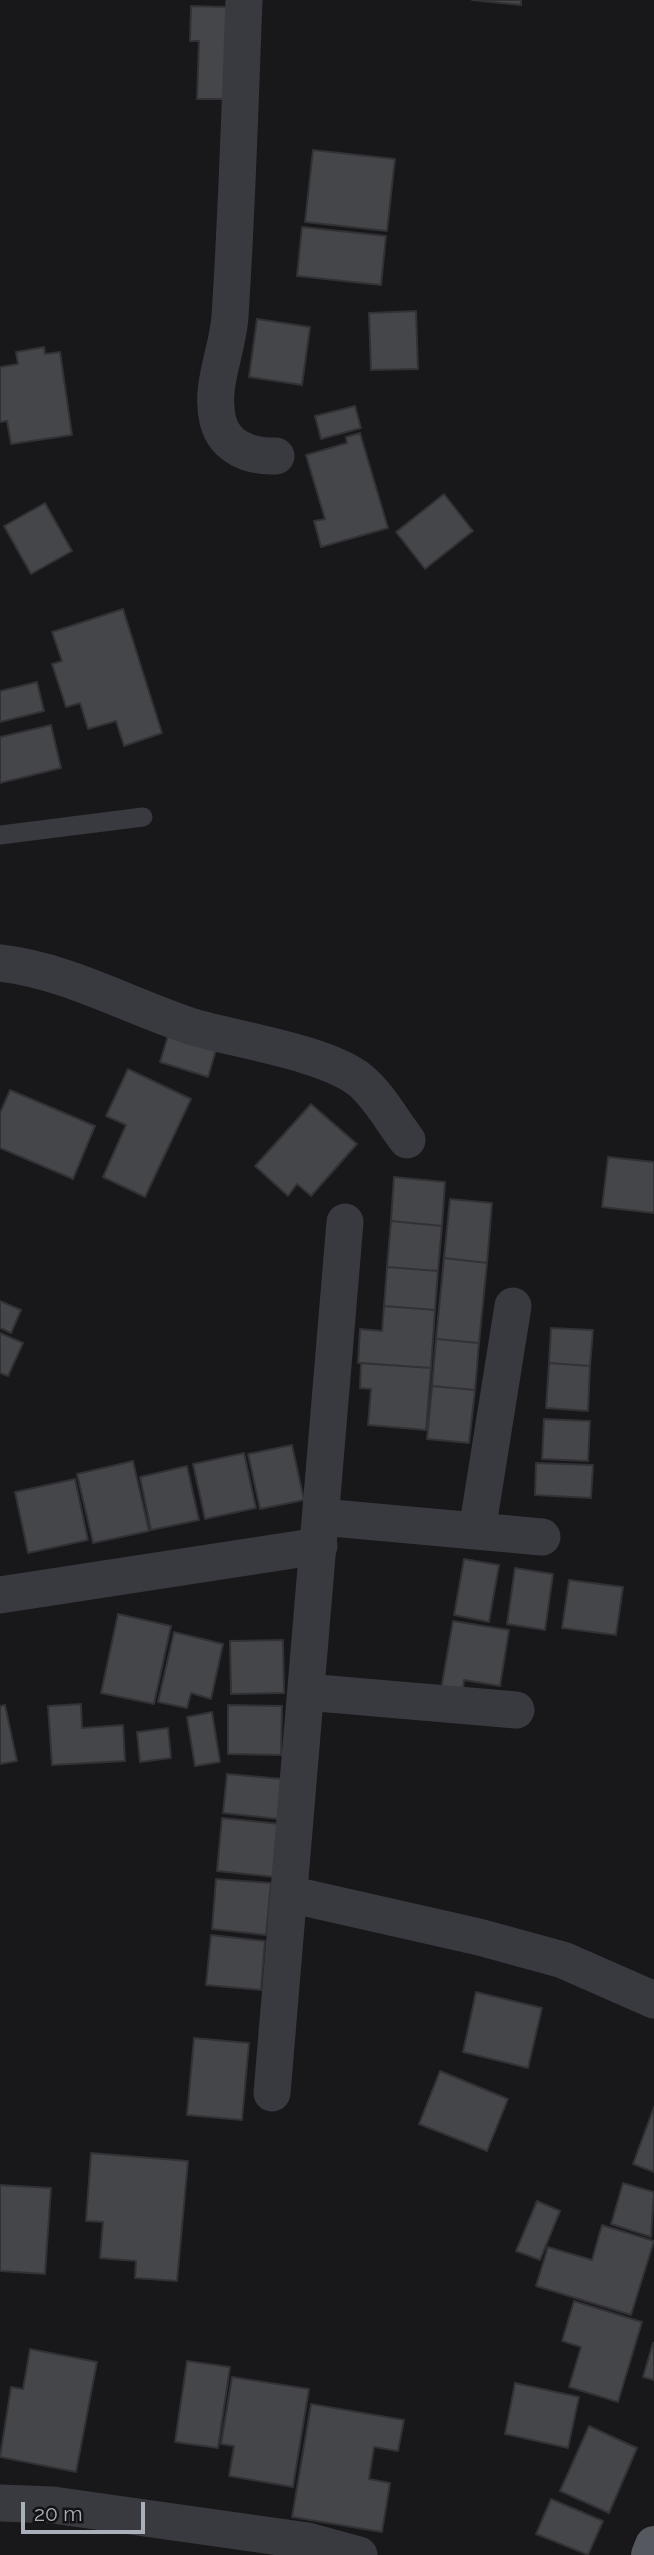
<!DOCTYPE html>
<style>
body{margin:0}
#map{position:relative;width:654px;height:2555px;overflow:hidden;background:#18181a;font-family:Raleway,sans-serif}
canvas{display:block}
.scale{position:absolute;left:21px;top:2502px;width:124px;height:32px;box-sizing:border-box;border:4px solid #aab0ba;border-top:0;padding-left:9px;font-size:21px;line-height:24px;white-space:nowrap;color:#aab0ba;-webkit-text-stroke:5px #131315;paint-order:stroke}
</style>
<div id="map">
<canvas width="654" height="2555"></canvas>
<div class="scale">20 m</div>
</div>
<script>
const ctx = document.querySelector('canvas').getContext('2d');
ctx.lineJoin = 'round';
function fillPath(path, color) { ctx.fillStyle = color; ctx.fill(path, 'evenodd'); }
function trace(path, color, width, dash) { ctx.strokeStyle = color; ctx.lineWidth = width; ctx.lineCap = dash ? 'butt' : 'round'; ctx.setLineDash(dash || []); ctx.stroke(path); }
const building = new Path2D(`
 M472,0H521V5Z
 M191,6L228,7L225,99H197L199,41H190Z
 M313,150L395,159L387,231L305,222Z
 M302,227L386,236L381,285L297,276Z
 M416,311L418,369L371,370L369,313Z
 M257,319L310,327L302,385L249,377Z
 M44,347L45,354L60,352L72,435L11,444L7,421L0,422V367L18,364L16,352Z
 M355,406L361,428L321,439L315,416Z
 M360,433L388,528L321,547L314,521L325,519L306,455L347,443L346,437Z
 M444,494L473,531L425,569L396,532Z
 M45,503L72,551L31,574L4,526Z
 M123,609L162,733L124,746L116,721L88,729L80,703L66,707L52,664L62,661L52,632Z
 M37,682L44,711L0,722V691Z
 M51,725L61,768L0,783V737Z
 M168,1036L216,1050L208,1077L160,1062Z
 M128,1069L191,1099L145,1197L103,1177L126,1125L106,1116Z
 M10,1090L95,1126L73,1179L0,1148V1113Z
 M311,1104L357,1144L311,1196L297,1184L288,1196L255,1166Z
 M608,1157L654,1162V1213L602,1207Z
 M394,1177L445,1182L442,1226L391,1221Z
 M450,1199L492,1203L487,1263L444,1258Z
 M391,1221L442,1226L438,1271L387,1267Z
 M444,1258L487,1263L479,1343L436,1339Z
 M387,1267L438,1271L435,1310L384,1306Z
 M0,1301L21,1310L11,1333L0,1328Z
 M384,1306L435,1310L431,1368L358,1363L360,1329L382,1331Z
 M551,1328L593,1330L590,1366L549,1363Z
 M0,1333L23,1343L8,1376L0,1373Z
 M436,1339L479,1343L475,1390L432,1386Z
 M361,1363L431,1368L426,1430L368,1425L371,1389L360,1388Z
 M549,1363L590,1366L588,1411L546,1408Z
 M432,1386L475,1390L469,1443L427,1439Z
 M544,1419L590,1421L588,1461L542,1459Z
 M292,1445L304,1500L260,1509L248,1454Z
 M244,1453L256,1508L205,1519L193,1464Z
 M133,1461L149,1531L93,1543L77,1474Z
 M536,1463L593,1465L591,1498L535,1495Z
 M187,1466L199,1520L151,1530L140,1477Z
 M75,1479L88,1540L28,1553L15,1492Z
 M464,1559L499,1565L489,1622L454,1615Z
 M515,1568L553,1574L545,1630L507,1624Z
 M569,1580L623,1587L616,1635L562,1628Z
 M118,1614L171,1626L154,1704L101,1693Z
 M453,1621L509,1630L500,1686L464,1680L462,1698L440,1695Z
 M174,1632L223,1644L211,1699L191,1693L187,1708L158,1702Z
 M283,1640L284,1693L231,1694L230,1641Z
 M81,1704L82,1728L123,1725L125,1761L52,1765L48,1706Z
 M5,1705L17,1761L0,1764V1706Z
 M228,1705L282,1706L281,1755L228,1754Z
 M212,1712L220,1762L195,1766L187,1717Z
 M168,1728L171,1758L140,1762L137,1732Z
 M227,1774L283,1779L279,1819L223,1813Z
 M222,1818L280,1824L275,1877L217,1871Z
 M216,1879L271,1883L266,1935L212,1929Z
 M211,1935L265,1941L261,1990L206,1985Z
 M476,1992L542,2008L528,2068L463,2052Z
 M194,2038L249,2043L242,2120L187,2115Z
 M440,2071L508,2099L487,2151L419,2124Z
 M654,2107V2172L633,2164Z
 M91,2153L188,2161L177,2281L135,2278L136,2261L100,2258L103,2222L86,2221Z
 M623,2183L654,2192L651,2237L611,2224Z
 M0,2185L51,2188L45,2274L0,2271Z
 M537,2201L560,2211L540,2260L516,2251Z
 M602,2225L654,2241L631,2315L536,2286L548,2247L592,2260Z
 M574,2301L642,2322L618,2402L569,2387L581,2347L562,2341Z
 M653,2343H654V2380L643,2377Z
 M30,2349L97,2362L76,2472L0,2457L11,2387L23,2389Z
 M187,2361L230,2367L218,2448L175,2442Z
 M232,2377L309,2389L293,2487L229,2476L234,2446L221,2444Z
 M515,2383L579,2397L568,2448L505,2434Z
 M311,2404L404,2420L398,2451L374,2447L369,2479L390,2483L382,2532L292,2517Z
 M589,2426L637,2448L609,2513L560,2491Z
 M551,2499L603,2521L588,2555L536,2534Z`);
fillPath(building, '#44464a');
trace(building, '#323236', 2);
trace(new Path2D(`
 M0,835L143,817`), '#393a3f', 19);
trace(new Path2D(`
 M244,0C240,105 237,211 230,316C228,351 209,386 218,421C225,448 251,457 276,456
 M0,963C69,971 128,1006 193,1027C237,1040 328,1053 361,1081C379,1096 393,1122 407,1140
 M321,1517L542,1537
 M477,1531L513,1306
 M0,1595L319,1546
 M306,1692L516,1710
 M289,1894L479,1937L563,1960L654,2000
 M272,2093L345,1222
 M0,2503L53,2505L308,2541L359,2555`), '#393a3f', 37);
trace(new Path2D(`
 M650,2555L654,2545`), '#55585e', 38);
</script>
